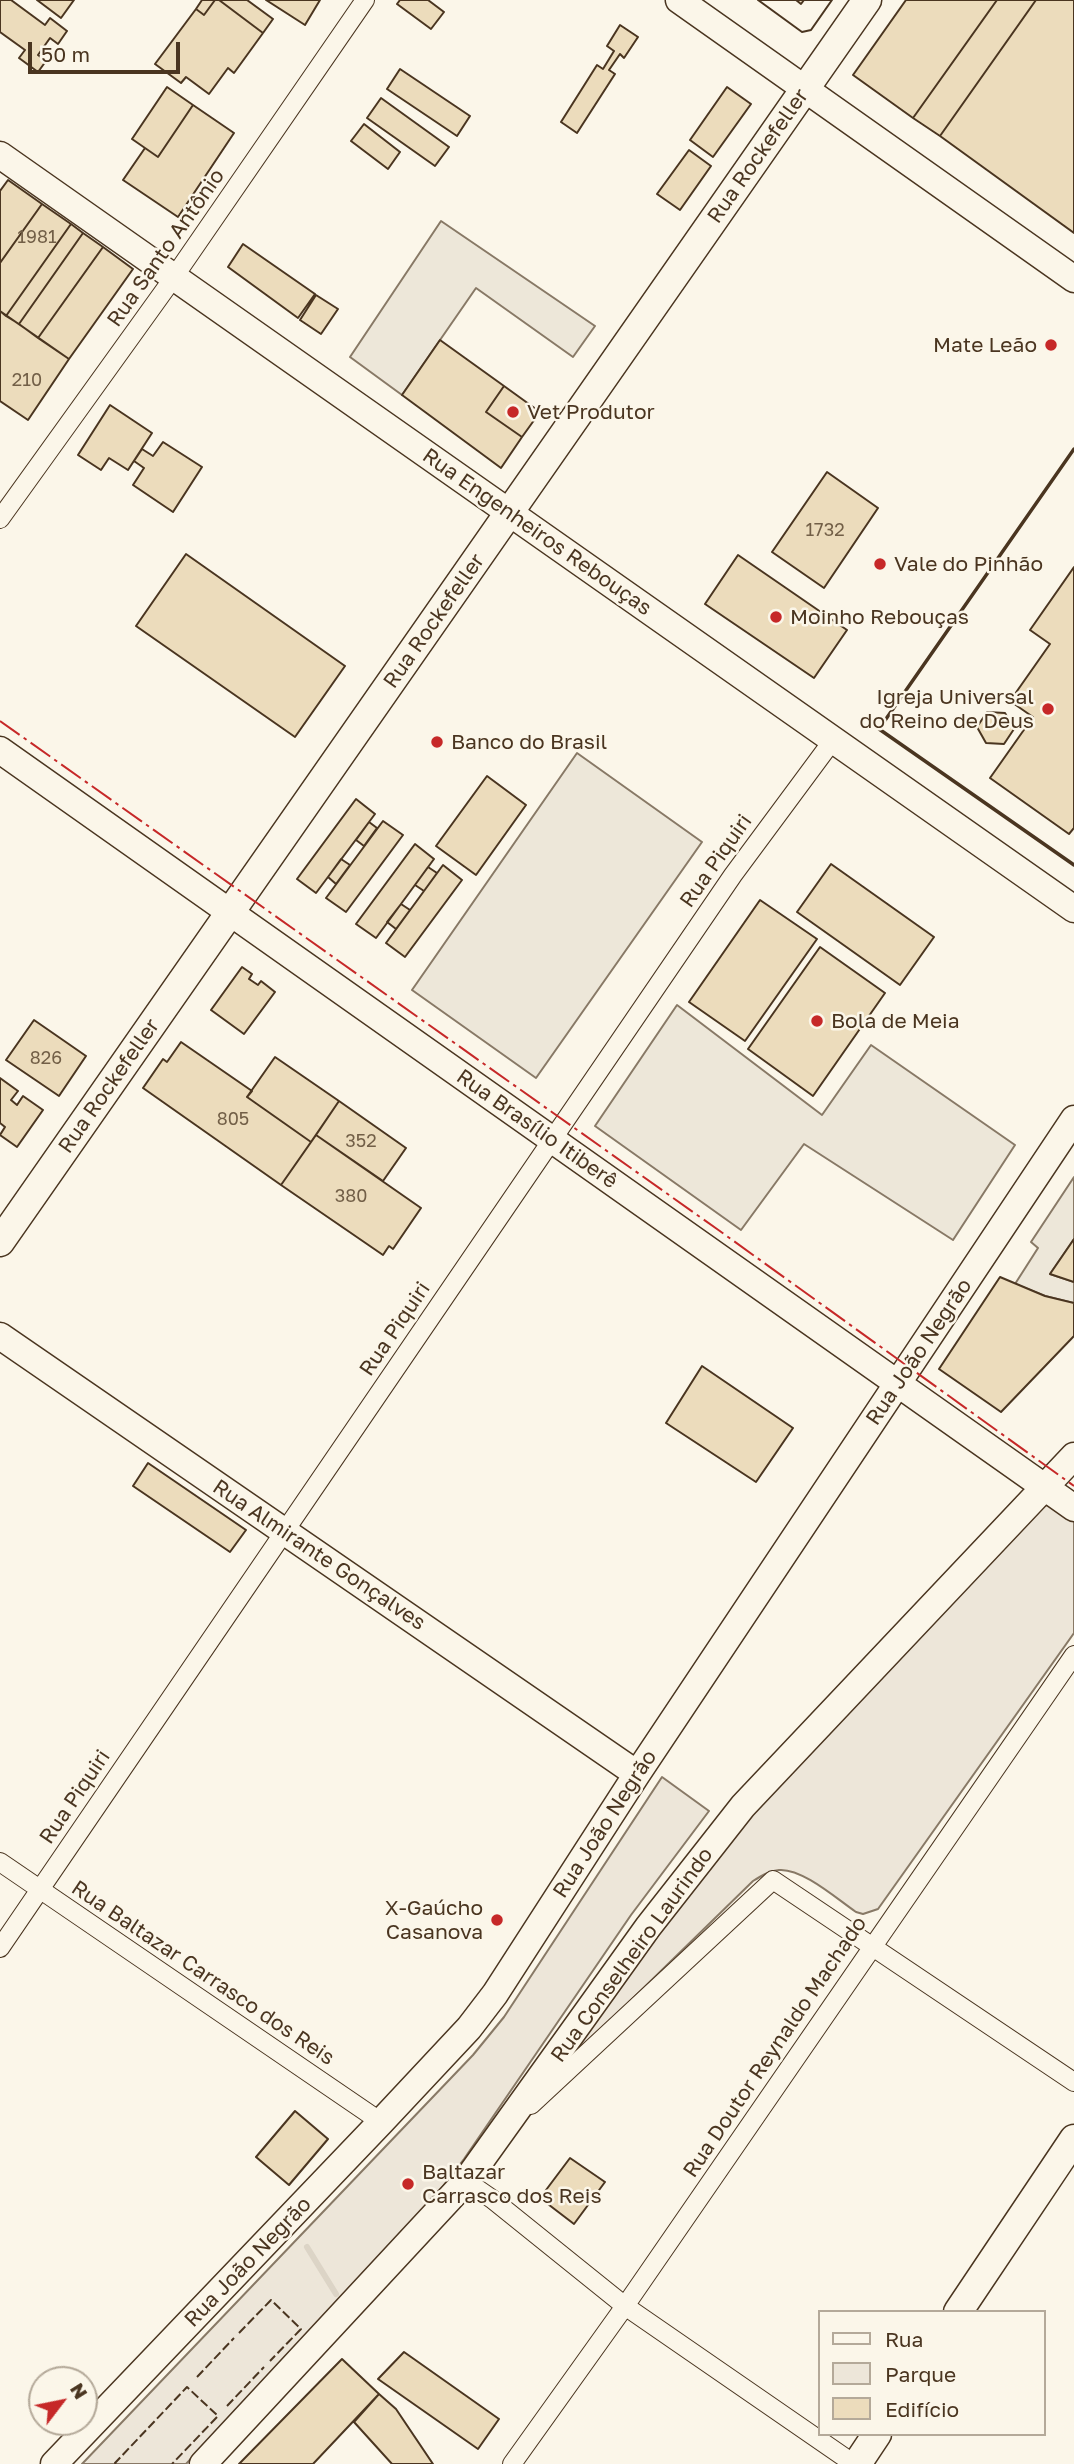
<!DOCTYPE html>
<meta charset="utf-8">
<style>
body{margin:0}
#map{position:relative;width:1074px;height:2464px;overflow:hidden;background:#fbf6e9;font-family:"Golos Text",sans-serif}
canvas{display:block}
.legend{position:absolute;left:818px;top:2310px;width:228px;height:126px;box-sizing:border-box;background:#fbf6e9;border:2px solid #b4a999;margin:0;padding:9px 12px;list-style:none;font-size:21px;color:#4a3520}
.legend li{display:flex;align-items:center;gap:14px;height:35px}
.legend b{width:35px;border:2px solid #b4a999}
.north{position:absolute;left:28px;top:2366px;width:70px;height:70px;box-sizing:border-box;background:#fbf6e9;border:2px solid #b4a999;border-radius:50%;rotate:58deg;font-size:19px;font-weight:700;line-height:28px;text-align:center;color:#4a3520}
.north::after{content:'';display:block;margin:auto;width:24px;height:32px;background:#c62828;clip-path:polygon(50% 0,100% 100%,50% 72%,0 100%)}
.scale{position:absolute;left:28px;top:42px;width:152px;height:32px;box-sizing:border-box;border:4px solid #4a3520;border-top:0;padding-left:9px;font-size:21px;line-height:24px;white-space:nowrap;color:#4a3520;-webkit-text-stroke:5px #fbf6e9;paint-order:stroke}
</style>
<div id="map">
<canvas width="1074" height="2464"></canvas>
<ul class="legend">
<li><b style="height:9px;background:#fbf6e9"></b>Rua</li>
<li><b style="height:19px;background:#ede6d9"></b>Parque</li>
<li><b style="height:19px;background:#ecdcbc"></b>Edifício</li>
</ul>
<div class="north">N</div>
<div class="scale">50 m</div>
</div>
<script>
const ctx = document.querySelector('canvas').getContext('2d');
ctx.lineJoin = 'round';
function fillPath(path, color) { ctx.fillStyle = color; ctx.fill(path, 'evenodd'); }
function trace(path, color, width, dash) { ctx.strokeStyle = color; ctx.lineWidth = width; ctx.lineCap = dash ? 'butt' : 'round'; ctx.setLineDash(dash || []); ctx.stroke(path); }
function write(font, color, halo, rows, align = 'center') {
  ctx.font = font + ' "Golos Text",sans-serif'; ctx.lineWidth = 5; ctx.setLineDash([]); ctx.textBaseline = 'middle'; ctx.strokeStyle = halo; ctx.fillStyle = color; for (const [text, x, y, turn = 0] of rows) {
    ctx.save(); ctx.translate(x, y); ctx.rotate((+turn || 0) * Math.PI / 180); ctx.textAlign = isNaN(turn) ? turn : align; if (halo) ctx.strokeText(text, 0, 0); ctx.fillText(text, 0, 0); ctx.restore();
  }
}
const green = new Path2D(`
 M1049,1504L1074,1511V1633L878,1909L863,1914L856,1912C837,1899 802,1868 779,1870C769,1871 761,1876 753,1881L579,2051H574L750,1809L1040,1508Z
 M662,1777L709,1811L631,1915L464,2159L440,2190L392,2246L186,2464H82L473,2055L504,2017Z`);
fillPath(green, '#ede6d9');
trace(green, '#887966', 2);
const parking = new Path2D(`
 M441,221L595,326L573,357L476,288L402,395L350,357Z
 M577,753L702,842L536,1078L412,990Z
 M677,1005L822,1115L871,1045L1015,1145L953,1240L804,1144L741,1230L595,1126Z
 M1074,1177V1239L1050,1274L1074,1282V1303L1045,1296L1015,1284L1038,1248L1031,1242Z`);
fillPath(parking, '#ede7d9');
trace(parking, '#887966', 2);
trace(new Path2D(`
 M307,2247L336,2294`), '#dcd4c6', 6);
const building = new Path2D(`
 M0,0H11L45,25L50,18L67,31L58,44L50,38L38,55L46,61L38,72L19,58L25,50L0,32Z
 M37,0H74L61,18Z
 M202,0H215L204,15L196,9Z
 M215,0H219L263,33L234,73L228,68L209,94L186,77L181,83L155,64L196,9L204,15Z
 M219,0H247L273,19L263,33Z
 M266,0H320L305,25Z
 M400,0H428L444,12L431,29L397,4Z
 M758,0H832L811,30L802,32Z
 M758,0H796L801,4L804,0H832L811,30L802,32Z
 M906,0H997L913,118L853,75Z
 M997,0H1036L940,136L913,118Z
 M1036,0H1074V233L940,136Z
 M620,25L638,37L624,58L620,54L609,70L615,74L577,133L561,122L597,65L603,69L614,51L607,46Z
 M400,69L470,116L457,136L387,89Z
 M167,87L193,105L158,157L132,139Z
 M727,87L751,104L713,157L690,140Z
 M381,98L449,147L435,166L367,118Z
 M193,105L234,133L178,217L123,180L145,148L158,157Z
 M364,124L400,152L388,169L351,141Z
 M689,150L711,166L680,210L657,194Z
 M8,180L42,204L0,263V191Z
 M42,204L71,224L6,316L0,311V263Z
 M71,224L83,233L19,324L6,316Z
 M83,233L103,247L38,338L19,324Z
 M243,244L315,294L298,318L228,267Z
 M103,247L133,269L69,359L38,338Z
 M316,295L338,309L321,334L300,320Z
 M0,311L69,359L28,420L0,401Z
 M440,340L504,386L486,412L522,437L501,468L402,395Z
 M504,386L540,412L522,437L486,412Z
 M110,405L152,433L128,470L109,458L101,470L78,455Z
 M163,442L202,467L173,512L133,485L144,468L134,461L142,449L153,456Z
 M827,472L878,508L824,588L772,552Z
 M186,554L345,666L295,737L136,626Z
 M738,555L847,630L814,678L705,604Z
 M1074,567V828L1069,834L990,778L1033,717L1010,701L1050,644L1030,630Z
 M987,712L1005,713L1014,729L1004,744L986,743L977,727Z
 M487,776L526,805L476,875L436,846Z
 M356,799L375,814L316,893L297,879Z
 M383,821L403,835L346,912L326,898Z
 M369,822L377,828L364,846L356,840Z
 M415,844L434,859L376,938L356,924Z
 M341,859L350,865L336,884L328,877Z
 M831,864L934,937L900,985L797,912Z
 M443,865L462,880L405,957L386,943Z
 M428,867L437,873L424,891L415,885Z
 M760,900L817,939L745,1041L689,1002Z
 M401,904L410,910L396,929L387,922Z
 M820,947L885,993L813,1096L748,1049Z
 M242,967L252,974L249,979L258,985L261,981L275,992L244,1034L211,1010Z
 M34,1020L86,1056L59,1096L6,1060Z
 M181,1042L252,1091L247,1097L311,1142L281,1185L143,1088L163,1059L167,1062Z
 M275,1057L339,1101L311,1142L247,1097Z
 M0,1078L18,1091L11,1100L17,1105L23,1096L43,1110L17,1147L0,1135L5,1127L0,1123Z
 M339,1101L406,1148L383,1181L316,1135Z
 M316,1135L421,1208L393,1249L389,1246L383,1255L281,1185Z
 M1074,1239V1282L1050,1274Z
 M1000,1277L1045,1296L1074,1303V1336L1001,1412L939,1369Z
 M702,1366L793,1428L756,1482L666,1423Z
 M148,1463L246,1530L230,1552L133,1486Z
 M295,2111L328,2139L289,2185L256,2157Z
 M570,2158L605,2182L574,2224L540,2198Z
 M404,2352L499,2419L478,2449L378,2379Z
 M342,2359L379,2394L313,2464H239Z
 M379,2394L396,2409L433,2464H392L354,2422Z`);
fillPath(building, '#ecdcbc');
trace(building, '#4a3520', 2);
const street = new Path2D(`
 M0,519L174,277L365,0
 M0,1862L381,2122
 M0,1948L733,875L833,740
 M531,2105L773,1880L1074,2082
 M466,2181L492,2199L625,2306L854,2464
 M512,2464L625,2306L1074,1655`);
const secondary = new Path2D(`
 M679,0L1074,279
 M0,155L1074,909
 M0,750L1074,1508
 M0,1336L637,1774
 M54,2464L381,2122L469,2028L495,1994L637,1774L1074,1119
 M203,2464L466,2181L648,1927L743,1806L1074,1456`);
const primary = new Path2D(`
 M0,1242L867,0
 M958,2312L1074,2139
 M857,2464L877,2434`);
trace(street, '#4a3520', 20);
trace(secondary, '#4a3520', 29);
trace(primary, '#4a3520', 31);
trace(street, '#fbf6e9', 18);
trace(secondary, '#fbf6e9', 26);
trace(primary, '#fbf6e9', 28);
trace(new Path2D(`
 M239,2333L271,2300L301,2329L270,2361
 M197,2377L234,2338
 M227,2406L264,2367
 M116,2464L115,2463L187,2387L218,2416L172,2464`), '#4a3520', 2, [9, 3.5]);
trace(new Path2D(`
 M1074,449L879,729L1074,865`), '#4a3520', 3.5);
trace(new Path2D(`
 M0,721L717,1229L1074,1486`), '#c62828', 2, [24, 5, 3.5, 5]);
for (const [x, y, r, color] of [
 [1051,345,7,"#c62828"],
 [513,412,7,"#c62828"],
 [880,564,7,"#c62828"],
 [776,617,7,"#c62828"],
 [1048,709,7,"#c62828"],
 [437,742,7,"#c62828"],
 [817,1021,7,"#c62828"],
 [497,1920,7,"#c62828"],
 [408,2184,7,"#c62828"]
]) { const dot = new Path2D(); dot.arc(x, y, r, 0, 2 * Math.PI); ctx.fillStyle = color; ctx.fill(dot); trace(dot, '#fbf6e9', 2.5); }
write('18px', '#725f47', null, [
 ["1981",37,237],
 ["210",27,380],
 ["1732",825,530],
 ["826",46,1058],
 ["805",233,1119],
 ["352",361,1141],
 ["380",351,1196]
]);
write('21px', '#4a3520', '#fbf6e9', [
 ["Rua Rockefeller",758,156,-55],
 ["Rua Santo Antônio",166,248,-55],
 ["Rua Engenheiros Rebouças",537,532,35],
 ["Rua Rockefeller",434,621,-55],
 ["Rua Piquiri",716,861,-55],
 ["Rua Rockefeller",109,1086,-55],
 ["Rua Brasílio Itiberê",537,1129,35],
 ["Rua Piquiri",395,1329,-56],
 ["Rua João Negrão",919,1352,-56],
 ["Rua Almirante Gonçalves",319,1555,34],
 ["Rua Piquiri",75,1797,-56],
 ["Rua João Negrão",605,1824,-57],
 ["Rua Conselheiro Laurindo",632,1955,-54],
 ["Rua Baltazar Carrasco dos Reis",203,1973,34],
 ["Rua Doutor Reynaldo Machado",775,2047,-56],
 ["Rua João Negrão",248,2262,-46]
]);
write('21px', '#4a3520', '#fbf6e9', [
 ["Mate Leão",1037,345,"right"],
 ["Vet Produtor",527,412],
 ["Vale do Pinhão",894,564],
 ["Moinho Rebouças",790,617],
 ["Igreja Universal",1034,697,"right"],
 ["do Reino de Deus",1034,721,"right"],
 ["Banco do Brasil",451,742],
 ["Bola de Meia",831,1021],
 ["X-Gaúcho",483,1908,"right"],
 ["Casanova",483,1932,"right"],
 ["Baltazar",422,2172],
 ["Carrasco dos Reis",422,2196]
], 'left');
</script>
